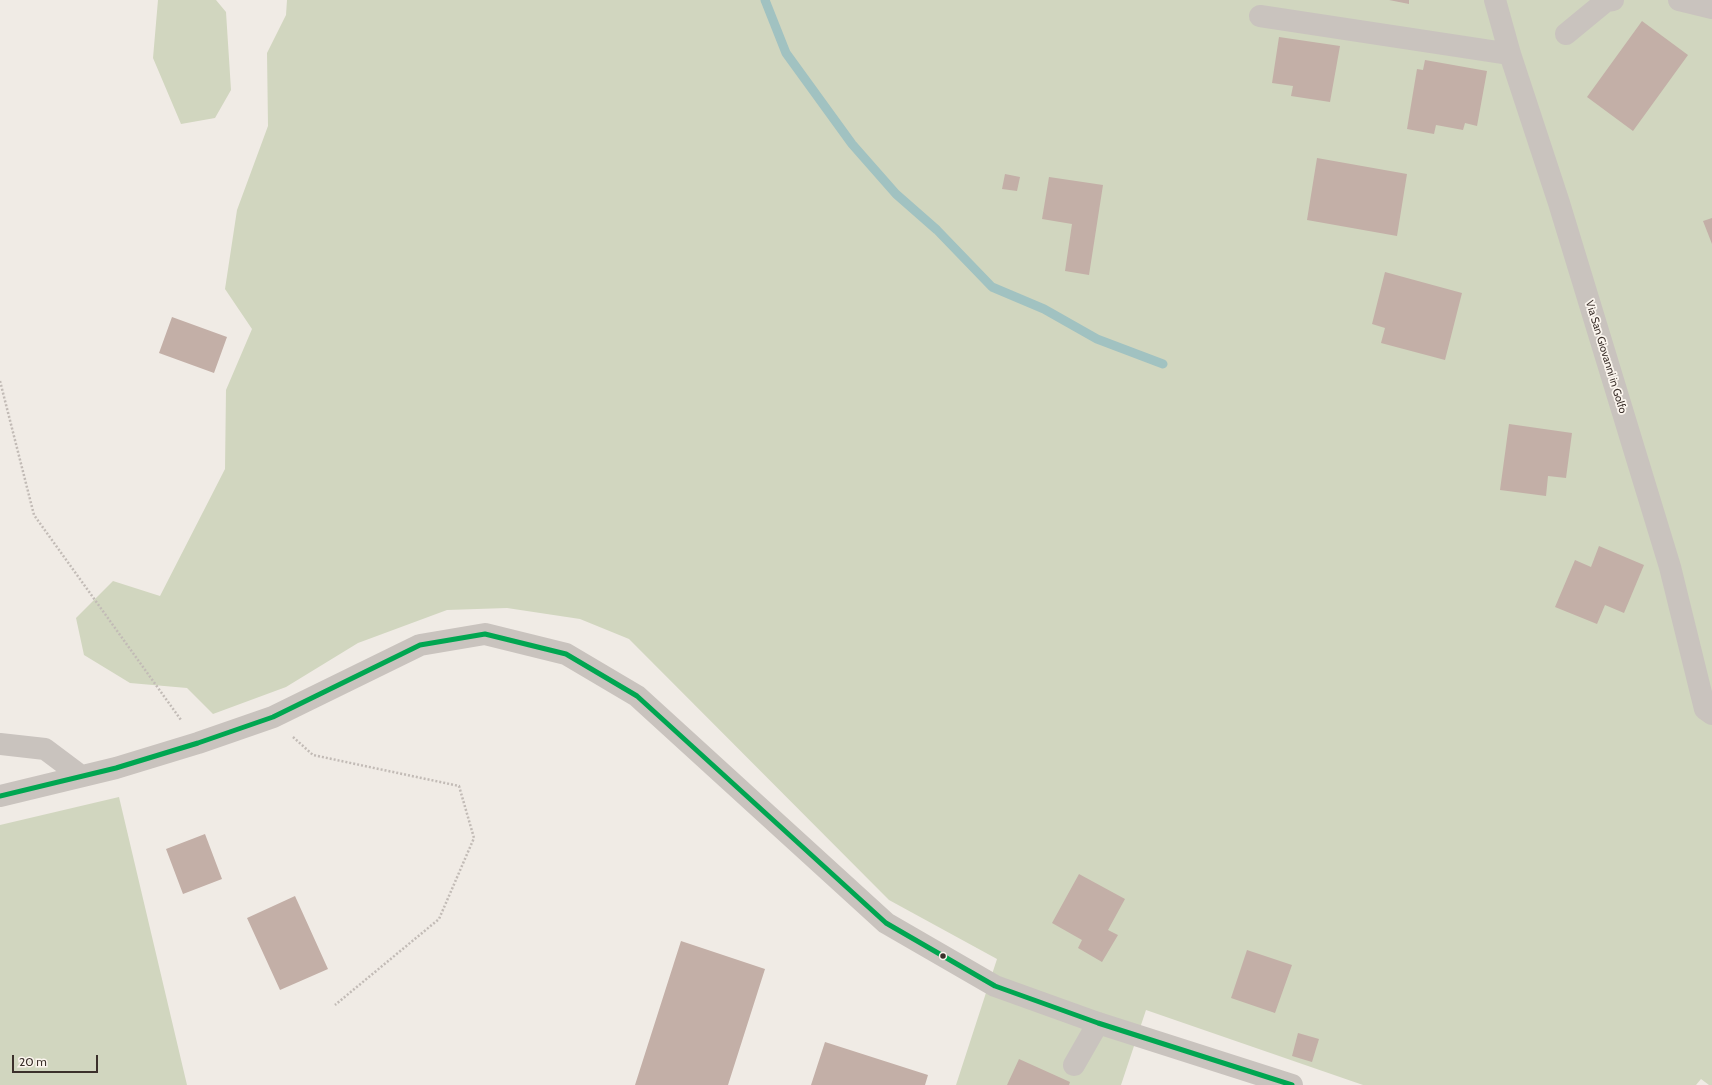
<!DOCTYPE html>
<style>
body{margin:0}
#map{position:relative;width:1712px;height:1085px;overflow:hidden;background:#f0ebe5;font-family:Cabin,sans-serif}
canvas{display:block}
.scale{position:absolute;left:12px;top:1055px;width:86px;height:18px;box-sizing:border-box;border:2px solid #3b302b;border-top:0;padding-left:5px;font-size:12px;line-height:14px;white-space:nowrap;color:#3b302b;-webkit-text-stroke:3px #fbf5ee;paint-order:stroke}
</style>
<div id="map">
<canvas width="1712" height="1085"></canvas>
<div class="scale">20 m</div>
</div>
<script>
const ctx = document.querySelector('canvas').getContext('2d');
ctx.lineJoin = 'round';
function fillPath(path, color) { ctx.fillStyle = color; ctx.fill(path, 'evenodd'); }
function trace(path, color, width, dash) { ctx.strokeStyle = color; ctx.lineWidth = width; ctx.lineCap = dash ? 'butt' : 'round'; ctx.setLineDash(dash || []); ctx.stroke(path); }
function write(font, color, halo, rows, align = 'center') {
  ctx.font = font + ' Cabin,sans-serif'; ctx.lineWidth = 3.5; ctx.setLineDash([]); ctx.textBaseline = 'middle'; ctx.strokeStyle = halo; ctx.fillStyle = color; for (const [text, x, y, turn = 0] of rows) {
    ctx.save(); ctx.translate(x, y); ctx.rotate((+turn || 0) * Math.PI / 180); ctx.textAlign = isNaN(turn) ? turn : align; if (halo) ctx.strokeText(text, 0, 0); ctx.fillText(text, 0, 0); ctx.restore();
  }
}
fillPath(new Path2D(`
 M158,0H216L226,12L231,90L215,118L181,124L153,58Z
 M287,0H1712V1085H1709L1701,1079L1696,1085H1363L1146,1010L1121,1085H956L997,959L889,900L629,639L580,619L507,608L447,610L358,643L286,687L213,714L187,688L130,683L84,655L76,618L113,581L160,596L225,469L226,390L252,329L225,289L237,210L268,126L267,53L286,15Z
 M119,797L187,1085H0V825Z`), '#d1d6bf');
trace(new Path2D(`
 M765,0L786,53L852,144L896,194L937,230L992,287L1044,309L1097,339L1163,364`), '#a1c2c1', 9);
fillPath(new Path2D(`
 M1389,0H1409V4Z
 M1642,21L1688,55L1633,131L1587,97Z
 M1279,37L1340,46L1330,102L1291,96L1293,86L1272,83Z
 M1425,60L1487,71L1477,126L1465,123L1463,130L1436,125L1434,134L1407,129L1417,69L1423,70Z
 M1317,158L1407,174L1397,236L1307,220Z
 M1005,174L1020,177L1017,191L1002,189Z
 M1049,177L1103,185L1089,275L1065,271L1072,224L1042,219Z
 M1712,218V244L1703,221Z
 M1385,272L1462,293L1445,360L1381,343L1385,328L1372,324Z
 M172,317L227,337L214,373L159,353Z
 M1509,424L1572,433L1566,478L1548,476L1546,496L1500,490Z
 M1599,546L1644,565L1624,613L1605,605L1597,624L1555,607L1575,560L1591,567Z
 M205,834L222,879L183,894L166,849Z
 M1079,874L1125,899L1108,930L1118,935L1102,962L1078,948L1082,940L1052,923Z
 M295,896L328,969L280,990L247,918Z
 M681,941L765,969L728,1085H635Z
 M1247,950L1292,965L1275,1013L1231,998Z
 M1298,1033L1319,1039L1312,1062L1292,1056Z
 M825,1042L928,1075L925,1085H811Z
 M1019,1059L1070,1082L1069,1085H1007Z`), '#c3afa7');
trace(new Path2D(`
 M0,381L34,515L181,720
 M293,737L313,755L459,786L474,838L439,919L335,1005`), '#c2bbb6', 2.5, [2, 2]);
trace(new Path2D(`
 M1495,0L1510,54L1559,203L1670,567L1705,709L1712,714
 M1679,0L1712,8
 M1260,16L1510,54
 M1566,34L1606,1L1613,0
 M0,744L45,749L81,776
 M0,796L116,768L198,743L273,717L420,645L485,634L566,654L637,696L886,923L995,986L1098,1023L1292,1085
 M1074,1065L1098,1023`), '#c9c3be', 22);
trace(new Path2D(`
 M0,796L116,768L198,743L273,717L420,645L485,634L566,654L637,696L886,923L995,986L1098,1023L1292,1085`), '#00a651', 5);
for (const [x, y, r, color] of [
 [943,956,3.5,"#3b302b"]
]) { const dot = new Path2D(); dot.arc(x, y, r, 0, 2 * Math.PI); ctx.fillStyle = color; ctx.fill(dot); trace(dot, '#fbf5ee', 1.5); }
write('11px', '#3b302b', '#fbf5ee', [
 ["Via San Giovanni in Golfo",1606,357,73]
]);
</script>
